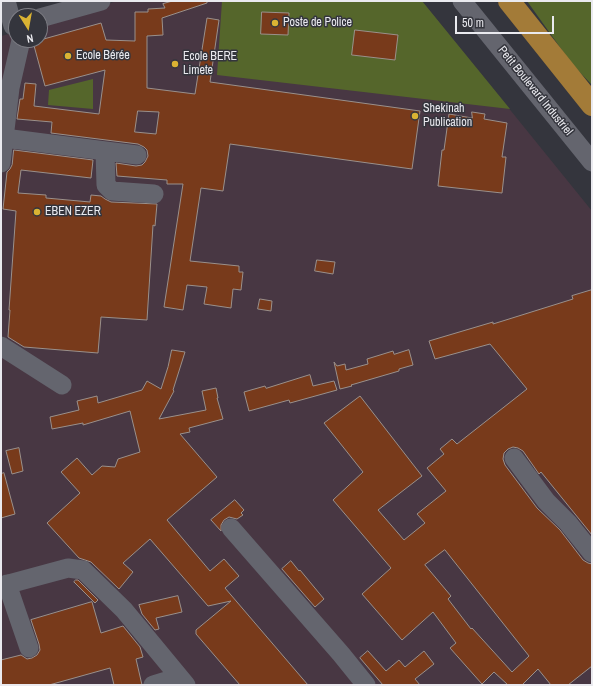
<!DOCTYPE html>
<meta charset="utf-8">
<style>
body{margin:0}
#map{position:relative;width:593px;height:686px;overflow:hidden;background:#34353d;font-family:"Archivo Narrow",sans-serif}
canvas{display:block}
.frame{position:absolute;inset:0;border:2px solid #eaeaef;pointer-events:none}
.north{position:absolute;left:8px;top:8px;width:40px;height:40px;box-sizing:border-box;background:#34353d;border:1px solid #7d7d84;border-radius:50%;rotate:169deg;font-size:11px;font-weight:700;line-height:16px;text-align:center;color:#eaeaef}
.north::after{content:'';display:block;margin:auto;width:14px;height:18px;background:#dab333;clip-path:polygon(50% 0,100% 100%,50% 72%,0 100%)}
.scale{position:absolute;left:455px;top:16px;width:99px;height:18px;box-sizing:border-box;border:2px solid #eaeaef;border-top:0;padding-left:5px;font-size:12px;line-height:14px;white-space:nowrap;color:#eaeaef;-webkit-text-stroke:3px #34353d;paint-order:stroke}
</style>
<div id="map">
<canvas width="593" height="686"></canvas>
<div class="frame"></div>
<div class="north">N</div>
<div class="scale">50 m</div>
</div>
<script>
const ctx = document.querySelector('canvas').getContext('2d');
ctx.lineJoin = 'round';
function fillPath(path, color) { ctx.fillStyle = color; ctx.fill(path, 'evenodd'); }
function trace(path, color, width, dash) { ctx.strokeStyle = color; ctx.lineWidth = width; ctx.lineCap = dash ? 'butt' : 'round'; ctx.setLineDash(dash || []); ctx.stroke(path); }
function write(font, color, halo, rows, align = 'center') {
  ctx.font = font + ' "Archivo Narrow",sans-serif'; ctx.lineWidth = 3; ctx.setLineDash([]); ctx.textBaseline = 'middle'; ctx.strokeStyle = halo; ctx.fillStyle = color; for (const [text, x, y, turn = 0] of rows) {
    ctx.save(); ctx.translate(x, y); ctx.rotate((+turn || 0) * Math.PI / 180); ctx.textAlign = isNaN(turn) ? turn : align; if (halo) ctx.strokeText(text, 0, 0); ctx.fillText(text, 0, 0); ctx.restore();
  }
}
fillPath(new Path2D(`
 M117,1H422L592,211V685H1V36L16,32V40H40V24Z`), '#483743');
fillPath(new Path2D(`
 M222,1H422L510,109L217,75Z
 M527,1H592V85L572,64Z
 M93,79V109L48,105L49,90Z`), '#55662b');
const building = new Path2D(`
 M173,1H207V3L162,18L163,35L147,36V88L195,94L207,18L219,20L210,82L420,111L412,169L230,144L223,191L201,188L190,261L239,266V272H243L241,290L233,289L231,308L204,304L207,287L187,285L183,310L164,307L183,184H167V180L117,176L116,163L136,166L142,165L145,162L148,156L147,150L144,147L138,144L51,133L52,122L17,119L20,99H23L25,83L36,84L34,106L99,114L105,70L45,86L33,42L101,23L106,40L135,41V12H148V9L165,8L163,4ZM138,111L159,112L156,134L135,132Z
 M262,12L289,13L288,35L261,34Z
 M355,30L398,35L395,60L352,55Z
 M472,112L485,114L484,119L507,123L502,157H506L502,193L438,186L442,150H444L449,114L472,118Z
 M14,150L93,160L91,178L21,170L18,193L46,195V198L90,202L91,195L101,196L105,199L111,202L157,204L155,226L153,225L147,320L101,317L98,353L24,347L8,337L10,310H9L16,211L3,209L7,172L10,169L12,165Z
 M317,260L335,262L333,274L315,271Z
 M592,290V535L541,472L539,474L523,451L518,448L513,447L508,449L504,453L503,459L505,465L537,508L560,530L583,560L588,563L592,564V666L568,685H551L538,669L522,685H508L494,672L482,684L450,648L456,643L433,612L402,640L362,594L391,568L333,500L363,472L324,423L360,396L422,476L378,510L404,540L425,523L417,514L446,491L427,468L444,454L440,449L452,439L457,444L527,389L490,344L435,359L429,341L493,322V324L573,299L572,296ZM445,550L529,656L512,672L472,628L471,629L448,599L451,596L425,565Z
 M260,299L272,301L271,311L258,309Z
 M172,350L185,352L173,390L174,391L159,419L206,410L202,391L216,388L218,398H217L223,419L189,428L190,432L180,434L217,477L167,520L210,571L224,559L239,576L225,588L308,685H240L196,634V630L231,601L208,606L150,539L123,563L133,572L119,589L91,562L79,558L47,523L80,493L61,472L77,458L92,475L102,466L115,467L118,459L140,452L130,411L83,425V423L52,429L50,417L79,410L77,401L97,396L98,403L142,390L147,381L161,389L168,367Z
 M409,350L413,365L399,369V371L351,385L352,386L340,389L334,362L337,366L345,364L346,370L368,364L367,359L393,351L394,354Z
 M310,375L313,386L334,381L337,390L290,403L289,400L249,411L244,392L265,386L266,388Z
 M19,448L23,471L12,474L6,451Z
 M4,473L15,514L1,518V474Z
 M235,500L244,510L241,513L243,515L237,519L229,517L224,520L221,525V531L211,520Z
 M291,561L299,571L300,570L324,599L315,607L282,569Z
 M76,580H78L98,600L95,603L74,582Z
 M178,596L182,612L156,618L159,629L155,630L142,614L139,605Z
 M92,602L101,633L123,626L140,647L143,657L136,659L142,685H114L110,668L49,685H1V660L21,655L27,659L32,658L37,655L40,650L39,644L31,620Z
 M368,651L386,671L399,660L405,667L424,651L434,664L415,679L420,685H383L360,658Z`);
fillPath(building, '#783a1b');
trace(building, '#9a908b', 1);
trace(new Path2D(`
 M6,1L13,26
 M462,1L592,162
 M40,18L101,1
 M4,138L137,155
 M105,151L106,185L112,191L154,194
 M1,163L10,88L21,40
 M1,346L62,385
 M514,458L546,501L568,523L592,553
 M231,528L341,654L366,685
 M7,584L29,648
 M1,586L68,568L83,570L124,610L186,685
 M153,685L179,677`), '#64656e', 19);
trace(new Path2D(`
 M509,1L592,105`), '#a37b38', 22);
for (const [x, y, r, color] of [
 [275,23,4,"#dab333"],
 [68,56,4,"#dab333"],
 [175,64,4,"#dab333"],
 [415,116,4,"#dab333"],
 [37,212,4,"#dab333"]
]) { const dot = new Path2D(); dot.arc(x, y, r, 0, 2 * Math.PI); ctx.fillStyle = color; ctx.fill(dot); trace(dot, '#34353d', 1.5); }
write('12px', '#eaeaef', '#34353d', [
 ["Poste de Police",283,23],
 ["Ecole Bérée",76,56],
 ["Ecole BERE",183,57],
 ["Limete",183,71],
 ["Shekinah",423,109],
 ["Publication",423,123],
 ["EBEN EZER",45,212]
], 'left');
write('12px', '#eaeaef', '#34353d', [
 ["Petit Boulevard Industriel",535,91,51]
]);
</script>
